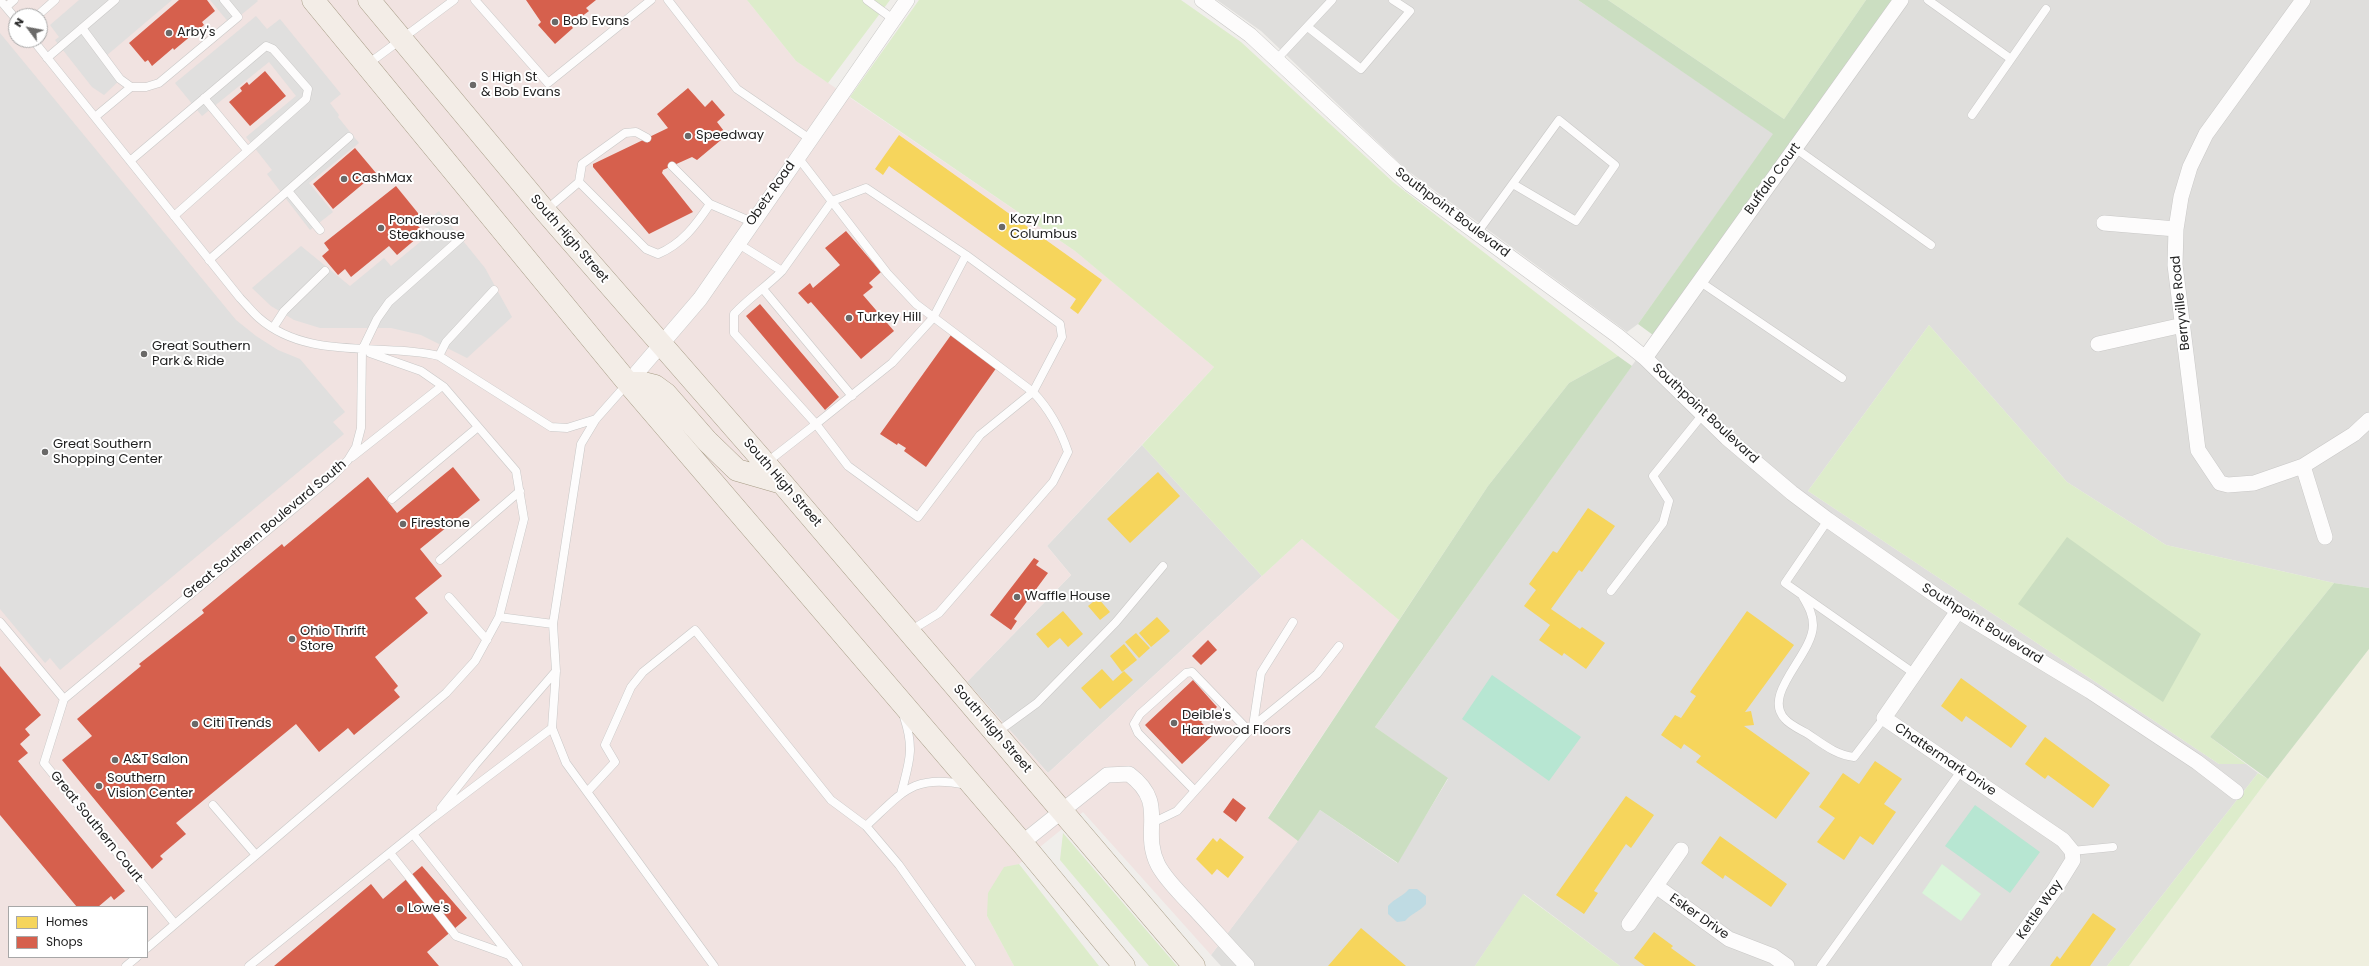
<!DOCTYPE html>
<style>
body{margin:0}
#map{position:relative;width:2369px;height:966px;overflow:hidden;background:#f0eeeb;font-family:Poppins,sans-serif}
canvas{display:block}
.legend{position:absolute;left:8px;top:906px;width:140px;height:52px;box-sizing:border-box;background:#fff;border:1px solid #a7a7a7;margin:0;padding:5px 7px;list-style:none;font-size:12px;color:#222}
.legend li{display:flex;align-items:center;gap:8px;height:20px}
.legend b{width:20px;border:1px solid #a7a7a7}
.north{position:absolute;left:8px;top:8px;width:40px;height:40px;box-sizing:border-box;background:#fff;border:1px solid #a7a7a7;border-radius:50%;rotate:302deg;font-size:11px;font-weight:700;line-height:16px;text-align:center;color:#222}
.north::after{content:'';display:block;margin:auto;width:14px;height:18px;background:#6a6968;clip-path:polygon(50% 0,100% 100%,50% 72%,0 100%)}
</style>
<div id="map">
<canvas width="2369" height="966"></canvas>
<ul class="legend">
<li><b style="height:11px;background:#f6d55c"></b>Homes</li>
<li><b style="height:11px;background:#d6604d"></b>Shops</li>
</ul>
<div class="north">N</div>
</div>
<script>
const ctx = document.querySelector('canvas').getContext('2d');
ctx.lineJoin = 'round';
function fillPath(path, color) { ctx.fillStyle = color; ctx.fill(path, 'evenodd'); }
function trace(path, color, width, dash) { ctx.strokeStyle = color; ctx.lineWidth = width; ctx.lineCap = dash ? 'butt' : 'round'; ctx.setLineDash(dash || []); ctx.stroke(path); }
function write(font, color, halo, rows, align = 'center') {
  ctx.font = font + ' Poppins,sans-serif'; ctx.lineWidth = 4; ctx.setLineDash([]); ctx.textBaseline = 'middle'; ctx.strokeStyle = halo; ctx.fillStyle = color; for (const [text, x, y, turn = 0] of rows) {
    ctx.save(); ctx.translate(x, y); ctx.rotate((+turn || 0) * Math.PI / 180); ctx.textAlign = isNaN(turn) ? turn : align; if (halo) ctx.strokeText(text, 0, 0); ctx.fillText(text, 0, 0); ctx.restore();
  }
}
fillPath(new Path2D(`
 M1217,0H1578L1774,134L1638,324L1627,332L1408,171L1261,31Z
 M1892,0H2369V588L2334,583L2166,545L2067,482L1929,325L1808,491L2219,764H2246L2258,773L2107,966H1620L1524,894L1475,966H1221L1211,955L1320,810L1397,863L1448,779L1375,727Z
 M1142,445L1262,576L1048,773L967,682L1071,575L1047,546Z`), '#dfdedc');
fillPath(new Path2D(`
 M0,0H747L796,61L1075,251L1214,367L1047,546L1071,575L967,682L1048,773L1302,539L1399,620L1268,817L1298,841L1211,955L1083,812L1019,864L1004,868L987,916L1014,966H0ZM16,16H40V40H16ZM9,907H147V957H9Z`), '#f1e3e1');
fillPath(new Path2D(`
 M2369,649V966H2129L2268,779Z`), '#efefdf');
fillPath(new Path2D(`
 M747,0H890L828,83L796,61Z
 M919,0H1181L1241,42L1393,182L1618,356L1569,383L1488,486L1399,620L1302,539L1262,576L1142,445L1214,367L1075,251L850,97Z
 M1608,0H1866L1784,119Z
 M1929,325L2067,482L2166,545L2334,583L2210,737L2246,764H2219L1808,491Z
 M2258,773L2268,779L2129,966H2107Z
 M1063,833L1177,966H1149L1060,860Z
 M1019,864L1099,966H1014L987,916L988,893L1004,867Z
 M1523,894L1620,966H1475Z`), '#ddeccb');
fillPath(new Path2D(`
 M1578,0H1608L1784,119L1866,0H1892L1653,335L1638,324L1773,134Z
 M1618,356L1632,366L1375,727L1448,778L1398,863L1320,810L1298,841L1268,818L1488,486L1569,383Z
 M2067,537L2201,634L2163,702L2018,604Z
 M2334,583L2369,588V649L2268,779L2210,737Z`), '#cbdec1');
fillPath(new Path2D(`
 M1942,864L1981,894L1961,921L1922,893Z`), '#daf5da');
fillPath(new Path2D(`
 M1492,675L1581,737L1549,781L1462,719Z
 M1975,805L2040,852L2010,893L1945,846Z`), '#b7e6d2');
fillPath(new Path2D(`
 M79,0H172L106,56L123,77L104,95L92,87L55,40L59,37L50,25Z
 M210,0H257L258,1L230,24Z
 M256,16L267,29L280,19L341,94L330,103L339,115L338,117L359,143L309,183L333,212L310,230L267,174L272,170L246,137L296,96L269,62L202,116L175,83Z
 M0,33L236,320L256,336L278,350L300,359L345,412L333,422L344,434L60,670L50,658L45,663L0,609Z
 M439,211L485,268L512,317L467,358L421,335L391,328H320L294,320L271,306L252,288L301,246L350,286L384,258L391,266L431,233L423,224Z`), '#e0dfde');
fillPath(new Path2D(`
 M1409,889H1417L1426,896V904C1419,912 1412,913 1405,921L1397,922L1388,914V906C1395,898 1402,897 1409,889Z`), '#bfdbe3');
fillPath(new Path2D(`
 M899,135L1102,280L1078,314L1070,308L1076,299L889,166L883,175L875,169Z
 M1158,472L1180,496L1130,543L1107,519Z
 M1588,508L1615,526L1582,572L1579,570L1551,609L1580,629L1582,627L1605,643L1586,669L1564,653L1562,656L1539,640L1550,625L1524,606L1536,590L1529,584L1553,551L1557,553Z
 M1098,598L1110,612L1100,620L1088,606Z
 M1063,611L1083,634L1068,647L1060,638L1048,648L1036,634Z
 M1747,611L1794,645L1745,712L1751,711L1754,725L1744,726L1810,773L1776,819L1696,762L1701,756L1684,744L1681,749L1661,735L1675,715L1681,718L1696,696L1690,692Z
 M1157,617L1170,631L1151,647L1139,633Z
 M1136,633L1150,648L1139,658L1125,642Z
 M1124,644L1137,660L1122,672L1110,656Z
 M1102,669L1113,681L1124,671L1133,680L1100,709L1081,688Z
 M1961,678L2027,726L2011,748L1966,716L1962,722L1941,706Z
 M2045,737L2110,785L2093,808L2048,775L2045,779L2025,764Z
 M1875,761L1902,779L1884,804L1896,812L1873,845L1860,836L1844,860L1817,842L1835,818L1819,807L1843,773L1859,784Z
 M1626,796L1654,815L1631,848L1626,844L1594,891L1598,893L1584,914L1556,895Z
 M1720,836L1787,884L1771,907L1725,875L1723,879L1701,863Z
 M1213,838L1217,842L1220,838L1244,857L1228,878L1217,869L1212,875L1196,859Z
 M2093,913L2116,929L2090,966H2050L2057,956L2060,959Z
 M1361,928L1406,966H1328Z
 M1654,932L1673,946L1671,948L1696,966H1645L1634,958Z`), '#f6d55c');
fillPath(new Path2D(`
 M179,0H207L215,11L202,22L204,25L174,50L173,48L152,66L148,60L145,62L129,43Z
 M526,0H596L586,8L589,11L581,17L579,14L569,23L573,28L555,44L538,25L541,22Z
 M265,71L286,96L250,126L229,102L242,91L240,88L247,82L249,85Z
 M688,88L705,107L712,100L725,115L717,122L727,135L697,160L692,157L663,170L662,173L693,212L649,234L593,167V164L668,128L657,114Z
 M355,148L376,173L333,209L313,184Z
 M396,186L422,218L416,224L424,232L397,255L389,246L351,277L345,269L338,275L322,256L329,250L324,243Z
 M846,231L881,272L869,283L873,287L863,295L894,331L861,359L811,302L808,304L798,293L810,283L813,288L840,265L825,248Z
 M760,304L839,397L825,410L746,316Z
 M951,335L997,367L926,467L904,451L906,448L898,443L897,445L880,434Z
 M453,467L480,500L420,549L442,576L415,598L428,613L375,657L398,686L394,690L400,697L354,735L348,728L319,752L296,724L176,823L186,834L160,856L163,859L152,869L62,760L92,736L77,719L141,666L139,664L204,613L202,610L282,544L284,547L368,477L397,513Z
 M1034,558L1039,561L1036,565L1048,573L1014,619L1017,621L1011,630L990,615Z
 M1208,640L1217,650L1201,665L1192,656Z
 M0,666L41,715L25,729L30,735L20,744L28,753L18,761L125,891L114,900L111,896L98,907H77L0,815Z
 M1193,680L1217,707L1201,722L1213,735L1182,764L1145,725Z
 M1233,798L1246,808L1236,822L1223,812Z
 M422,866L467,918L427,952L439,966H274L371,884L383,899Z`), '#d6604d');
const lane = new Path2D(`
 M0,0L16,19
 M475,0L548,83L651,0
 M668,0L737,89L810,139
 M867,0L893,19
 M1928,0L2011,59
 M6,7L14,0
 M37,16L55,0
 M82,28L120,79L131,87
 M1309,28L1361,69L1410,11L1393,0
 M33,40L240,298C246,304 252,312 259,318C308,361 380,342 439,356L551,427L567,428L596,419
 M47,58L115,0
 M1276,60L1332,0
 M368,64L454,0
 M204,98L247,150
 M1972,115L2046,9
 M95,117L131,87H146L159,83L238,17L224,0
 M1795,148L1931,245
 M797,156L887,273L916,304L1033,392C1050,410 1060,428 1068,452L1053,482L939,613L910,631
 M130,161L266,46L273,49L308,89L306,99L174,216
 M672,166L710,204
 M579,182L582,164L625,133L636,132L647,138
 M288,191L320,230
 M545,211L579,182L646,249L658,254C682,244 696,225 710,204L752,222
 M1477,233L1559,120L1615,165L1576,221L1513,184
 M737,243L782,271L832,201L866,188L966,255L933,318L892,363L816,424L734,333V314C749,298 766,287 782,271
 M209,260L349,137
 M1699,281L1842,378
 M763,289L852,396
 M273,328L284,311L325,271
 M370,353L421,371L444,387L516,471L524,519L499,617L553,624
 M439,356L446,342L494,290
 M627,384L596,419L581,444L553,624L556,671L552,728L566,763L714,966
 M352,457L442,386
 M766,463L816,424L848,466L918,517L980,435L1033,392L1062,337L1060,324L966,255
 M392,499L478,427
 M1828,520L1785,583L1915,674
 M440,560L520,491
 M1611,591L1663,523L1669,501L1653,476L1703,414
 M449,597L487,640
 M1803,597C1808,606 1813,614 1813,625C1813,655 1761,694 1785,719C1790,725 1801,730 1808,734C1823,744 1836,755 1854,757L1884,718
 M0,622L64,699
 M64,699L332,477L348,460L356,447L361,428L362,350L377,319L389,302L461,238
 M64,699L44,763L175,924
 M1253,726L1317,674L1339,646
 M996,733L1037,703L1116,622L1163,566
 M966,785C913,773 902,793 866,826L899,865L971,966
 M588,791L615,762L605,745L631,687L643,672L695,630L831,800L866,826
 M1195,791L1138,733L1134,724L1140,714L1186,673L1192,672L1249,731
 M901,794C909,762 915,750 904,717
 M213,805L256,855
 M441,808L475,765L556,671
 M1152,823L1177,811L1253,726L1261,673L1293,622
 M413,834L518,966
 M2072,851L2113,847
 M390,853L456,936L509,955
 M147,948L446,693L475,661L499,617
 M126,966L137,957
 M249,966L433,818L552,728
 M1821,966L1961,771`);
const street = new Path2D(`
 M1202,0L1250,35L1410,184L1618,336L1645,358L1727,438L1792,493L1828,520L1958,611L2090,691L2197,762L2236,792
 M2303,0L2206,134L2190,167L2181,197L2176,229L2175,265L2198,450L2220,483L2228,485L2254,483L2303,466L2354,434L2369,420
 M2104,223L2176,229
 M2098,344L2183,325
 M1645,358L1901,0
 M628,383L700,299L907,0
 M2303,466L2325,537
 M1958,611L1884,718L2063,840L2072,851L2073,860L2055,889L1999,966
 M1022,843L1107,775L1129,774C1169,804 1140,829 1158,865C1166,880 1180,893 1191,905C1210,925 1228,946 1247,966
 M1656,886L1729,939L1773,956L1787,966
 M1629,924L1681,850`);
const primary = new Path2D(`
 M313,0L628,383L1022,843L1124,966
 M369,0L545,211L765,463L1194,966
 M628,383H643L655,386L666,394L707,441L737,470L782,483`);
trace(lane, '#c9c8c7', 9);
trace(street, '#c9c8c7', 16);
trace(primary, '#a79c86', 23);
trace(lane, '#fdfcfc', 8);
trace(street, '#fdfcfc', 15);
trace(primary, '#f3ede7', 22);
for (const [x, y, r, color] of [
 [555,22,4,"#6a6968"],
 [169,33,4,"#6a6968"],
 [473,85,4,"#6a6968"],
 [688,136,4,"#6a6968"],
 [344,179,4,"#6a6968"],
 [1002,227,4,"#6a6968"],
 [381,228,4,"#6a6968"],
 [849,318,4,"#6a6968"],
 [144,354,4,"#6a6968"],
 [45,452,4,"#6a6968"],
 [403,524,4,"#6a6968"],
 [1017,597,4,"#6a6968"],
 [292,639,4,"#6a6968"],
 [1174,723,4,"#6a6968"],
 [195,724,4,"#6a6968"],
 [115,760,4,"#6a6968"],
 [99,786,4,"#6a6968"],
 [400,909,4,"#6a6968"]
]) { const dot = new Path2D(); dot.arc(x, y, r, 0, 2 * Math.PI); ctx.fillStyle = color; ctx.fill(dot); trace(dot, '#fff', 1.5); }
write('13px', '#222', '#fff', [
 ["Bob Evans",563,22],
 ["Arby's",177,33],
 ["S High St",481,78],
 ["& Bob Evans",481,93],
 ["Speedway",696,136],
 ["CashMax",352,179],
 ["Kozy Inn",1010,220],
 ["Columbus",1010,235],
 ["Ponderosa",389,221],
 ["Steakhouse",389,236],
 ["Turkey Hill",857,318],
 ["Great Southern",152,347],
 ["Park & Ride",152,362],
 ["Great Southern",53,445],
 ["Shopping Center",53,460],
 ["Firestone",411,524],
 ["Waffle House",1025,597],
 ["Ohio Thrift",300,632],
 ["Store",300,647],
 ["Deible's",1182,716],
 ["Hardwood Floors",1182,731],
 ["Citi Trends",203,724],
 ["A&T Salon",123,760],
 ["Southern",107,779],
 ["Vision Center",107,794],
 ["Lowe's",408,909]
], 'left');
write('13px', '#222', '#fff', [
 ["Buffalo Court",1773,179,-54],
 ["Obetz Road",771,194,-55],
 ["Southpoint Boulevard",1452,213,37],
 ["South High Street",569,239,49],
 ["Berryville Road",2181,303,-96],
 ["Southpoint Boulevard",1705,414,43],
 ["South High Street",782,483,49],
 ["Great Southern Boulevard South",265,530,-40],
 ["Southpoint Boulevard",1982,624,32],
 ["South High Street",992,729,49],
 ["Chattermark Drive",1945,760,34],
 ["Great Southern Court",96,827,51],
 ["Kettle Way",2040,910,-55],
 ["Esker Drive",1699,917,35]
]);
</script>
